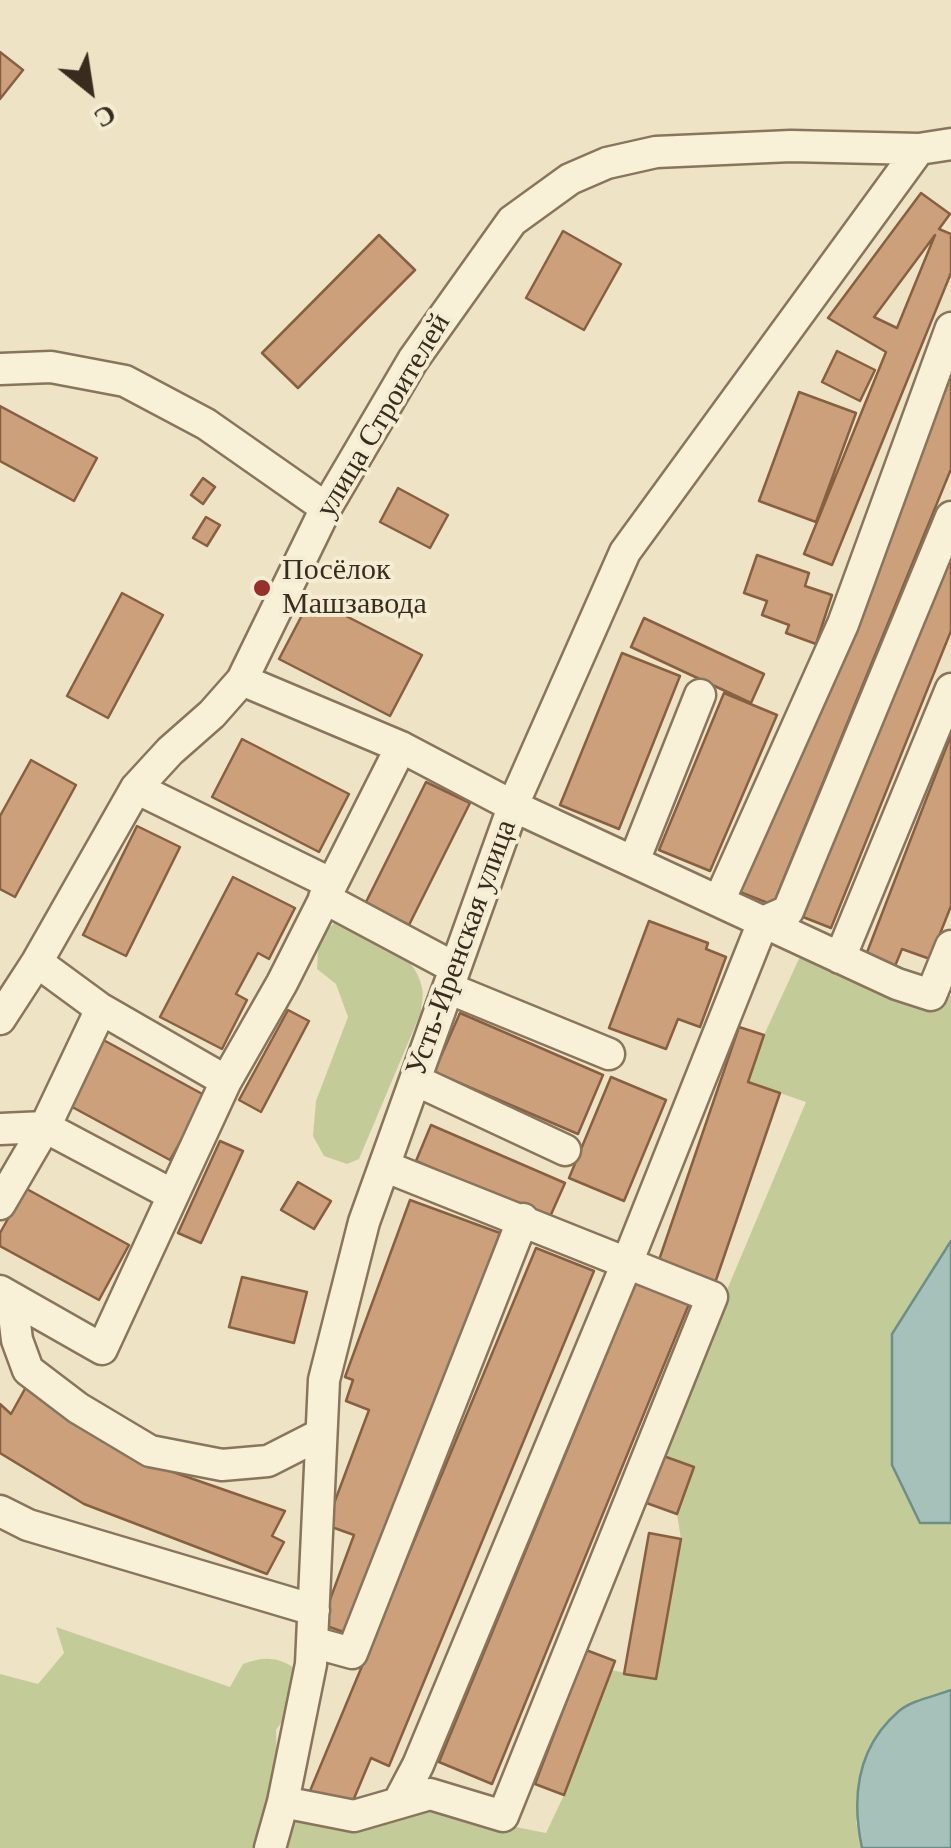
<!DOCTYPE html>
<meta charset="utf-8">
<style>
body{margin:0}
#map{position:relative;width:951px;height:1848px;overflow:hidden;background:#eee3c4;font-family:Georgia,serif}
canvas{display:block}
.north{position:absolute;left:40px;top:40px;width:100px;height:100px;-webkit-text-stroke:8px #f5edd3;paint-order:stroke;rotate:150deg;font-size:28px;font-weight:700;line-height:40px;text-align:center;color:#382c1e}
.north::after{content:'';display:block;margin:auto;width:35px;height:45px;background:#382c1e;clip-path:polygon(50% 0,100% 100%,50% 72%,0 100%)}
</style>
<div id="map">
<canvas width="951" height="1848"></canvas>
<div class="north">С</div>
</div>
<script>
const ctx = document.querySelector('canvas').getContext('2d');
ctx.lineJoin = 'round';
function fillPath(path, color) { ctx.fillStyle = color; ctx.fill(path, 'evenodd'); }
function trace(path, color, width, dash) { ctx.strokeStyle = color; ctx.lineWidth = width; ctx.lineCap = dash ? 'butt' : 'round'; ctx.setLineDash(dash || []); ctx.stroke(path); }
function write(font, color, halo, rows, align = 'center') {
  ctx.font = font + ' Georgia,serif'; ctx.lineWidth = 8; ctx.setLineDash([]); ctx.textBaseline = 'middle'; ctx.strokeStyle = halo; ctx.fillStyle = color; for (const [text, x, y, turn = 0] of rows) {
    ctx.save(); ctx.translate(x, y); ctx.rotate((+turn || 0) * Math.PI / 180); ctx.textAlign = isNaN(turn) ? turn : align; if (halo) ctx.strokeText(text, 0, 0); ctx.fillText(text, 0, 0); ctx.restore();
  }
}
fillPath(new Path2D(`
 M337,921C367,935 415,949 422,988C424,995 421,1005 421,1012L359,1159L347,1164L324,1156L313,1136L316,1101L348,1017L336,984L317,969L319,936Z
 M803,950L951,996V1241L892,1334V1465L920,1523H951V1690L902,1708L856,1822L862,1848H287L297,1814L427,1803L485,1821L546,1833L564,1795L611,1670L656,1679L681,1539L677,1514L694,1467L658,1454L806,1102L748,1082L764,1035Z
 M56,1627L230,1687L243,1664C262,1657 277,1656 294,1668L290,1710L276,1730L278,1805L263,1848H0V1674L38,1684L64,1653Z`), '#c3cc98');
const water = new Path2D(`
 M951,1241V1523H920L892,1465V1334Z
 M951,1690V1848H862C851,1796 857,1747 899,1711C912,1700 936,1696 951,1690Z`);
fillPath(water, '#a6c1ba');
trace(water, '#6d8f88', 2.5);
const building = new Path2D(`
 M0,52L23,70L0,99Z
 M921,193L950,214L939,229L951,234V273L832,565L804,554L886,352L828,318ZM935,235L897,328L874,317Z
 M563,231L621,264L584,330L526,298Z
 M379,235L415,270L298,388L262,353Z
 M837,351L875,370L860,401L822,382Z
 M951,375V469L773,905L740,892Z
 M799,392L856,413L816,522L759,501Z
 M0,406L97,458L74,501L0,461Z
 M203,478L215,487L203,504L191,495Z
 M398,488L448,515L430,548L380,522Z
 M206,517L220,525L207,546L193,538Z
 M951,552V631L831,928L803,917Z
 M757,555L809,573L805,586L832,595L816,644L786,633L789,625L762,615L767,601L744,593Z
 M122,593L163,615L108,718L67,696Z
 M311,598L422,655L390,716L279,659Z
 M644,618L764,674L751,703L631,647Z
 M622,653L680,676L619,829L560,805Z
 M724,693L777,715L710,871L659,850Z
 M951,735V906L930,959L902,949L895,966L866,955Z
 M242,739L349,794L319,852L212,797Z
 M31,760L76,785L15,897L0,889V816Z
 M426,782L470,803L409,925L365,904Z
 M137,826L180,847L126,956L83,935Z
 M233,877L295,908L269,959L258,953L236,994L247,1000L222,1049L160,1017Z
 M649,921L708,943L706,949L726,957L700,1027L678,1019L666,1049L609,1028Z
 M288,1010L309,1021L261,1112L239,1100Z
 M460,1013L603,1075L578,1134L434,1072Z
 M739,1027L764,1035L748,1082L780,1093L715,1283L658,1263Z
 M98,1037L206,1096L170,1160L63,1102Z
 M611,1077L666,1100L624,1201L569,1178Z
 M431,1125L565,1183L549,1219L416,1161Z
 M220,1141L243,1151L201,1243L178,1233Z
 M298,1182L331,1201L314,1229L281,1210Z
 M25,1188L129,1245L99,1300L0,1246V1233Z
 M410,1200L500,1233L352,1635L321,1624L354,1535L326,1525L369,1410L346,1401L353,1380L345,1377Z
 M536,1248L594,1271L389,1766L371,1758L350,1808L310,1791Z
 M242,1277L307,1292L294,1343L229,1327Z
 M636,1282L689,1304L492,1784L439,1762Z
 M26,1387L150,1464L285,1511L272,1536L284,1542L267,1574L84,1504L0,1453V1404L11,1414Z
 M658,1454L694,1467L677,1514L641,1501Z
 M649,1533L681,1539L656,1679L624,1674Z
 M586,1650L615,1661L564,1795L535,1784Z`);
fillPath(building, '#cba07a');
trace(building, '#876041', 2.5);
const minor = new Path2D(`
 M0,369L51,367L125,381L206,424L326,508
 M242,680L401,747L513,806L897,984L931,995L951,946
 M136,788L332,884
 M634,861L700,695
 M324,898L455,968
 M719,901L843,624L951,328
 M840,958L951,689
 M37,962L101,1009L226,1081
 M448,988L609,1054
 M0,1019L37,962L136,788L170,751L212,714L242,680L326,508L413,360L512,221L570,179L607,163L656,152L791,146L919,149L951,144
 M415,1080L565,1150
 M0,1129L45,1127L173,1195
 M0,1204L45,1127L101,1009
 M0,1291L102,1349L226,1081L282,983L401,747
 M12,1298L17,1340L28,1370L78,1408L150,1451L222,1465L268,1461L321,1434
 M0,1511L28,1525L314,1610
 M312,1642L352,1653L523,1219
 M283,1802L354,1816L430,1794L503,1816L712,1297L384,1166
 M398,1803L418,1765L627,1263L763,922L788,911L951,517
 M270,1848L283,1802L311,1664L324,1380L364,1222L517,796L625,552L919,149`);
trace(minor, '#88755b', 35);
trace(minor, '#f8f0d7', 30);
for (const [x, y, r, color] of [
 [262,588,10,"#96302b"]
]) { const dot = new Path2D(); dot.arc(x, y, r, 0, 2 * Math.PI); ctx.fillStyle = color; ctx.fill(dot); trace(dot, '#f5edd3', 4); }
write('30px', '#382c1e', '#f5edd3', [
 ["улица Строителей",384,416,-59],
 ["Усть-Иренская улица",462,948,-70]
]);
write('30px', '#382c1e', '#f5edd3', [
 ["Посёлок",282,571],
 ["Машзавода",282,605]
], 'left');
</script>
